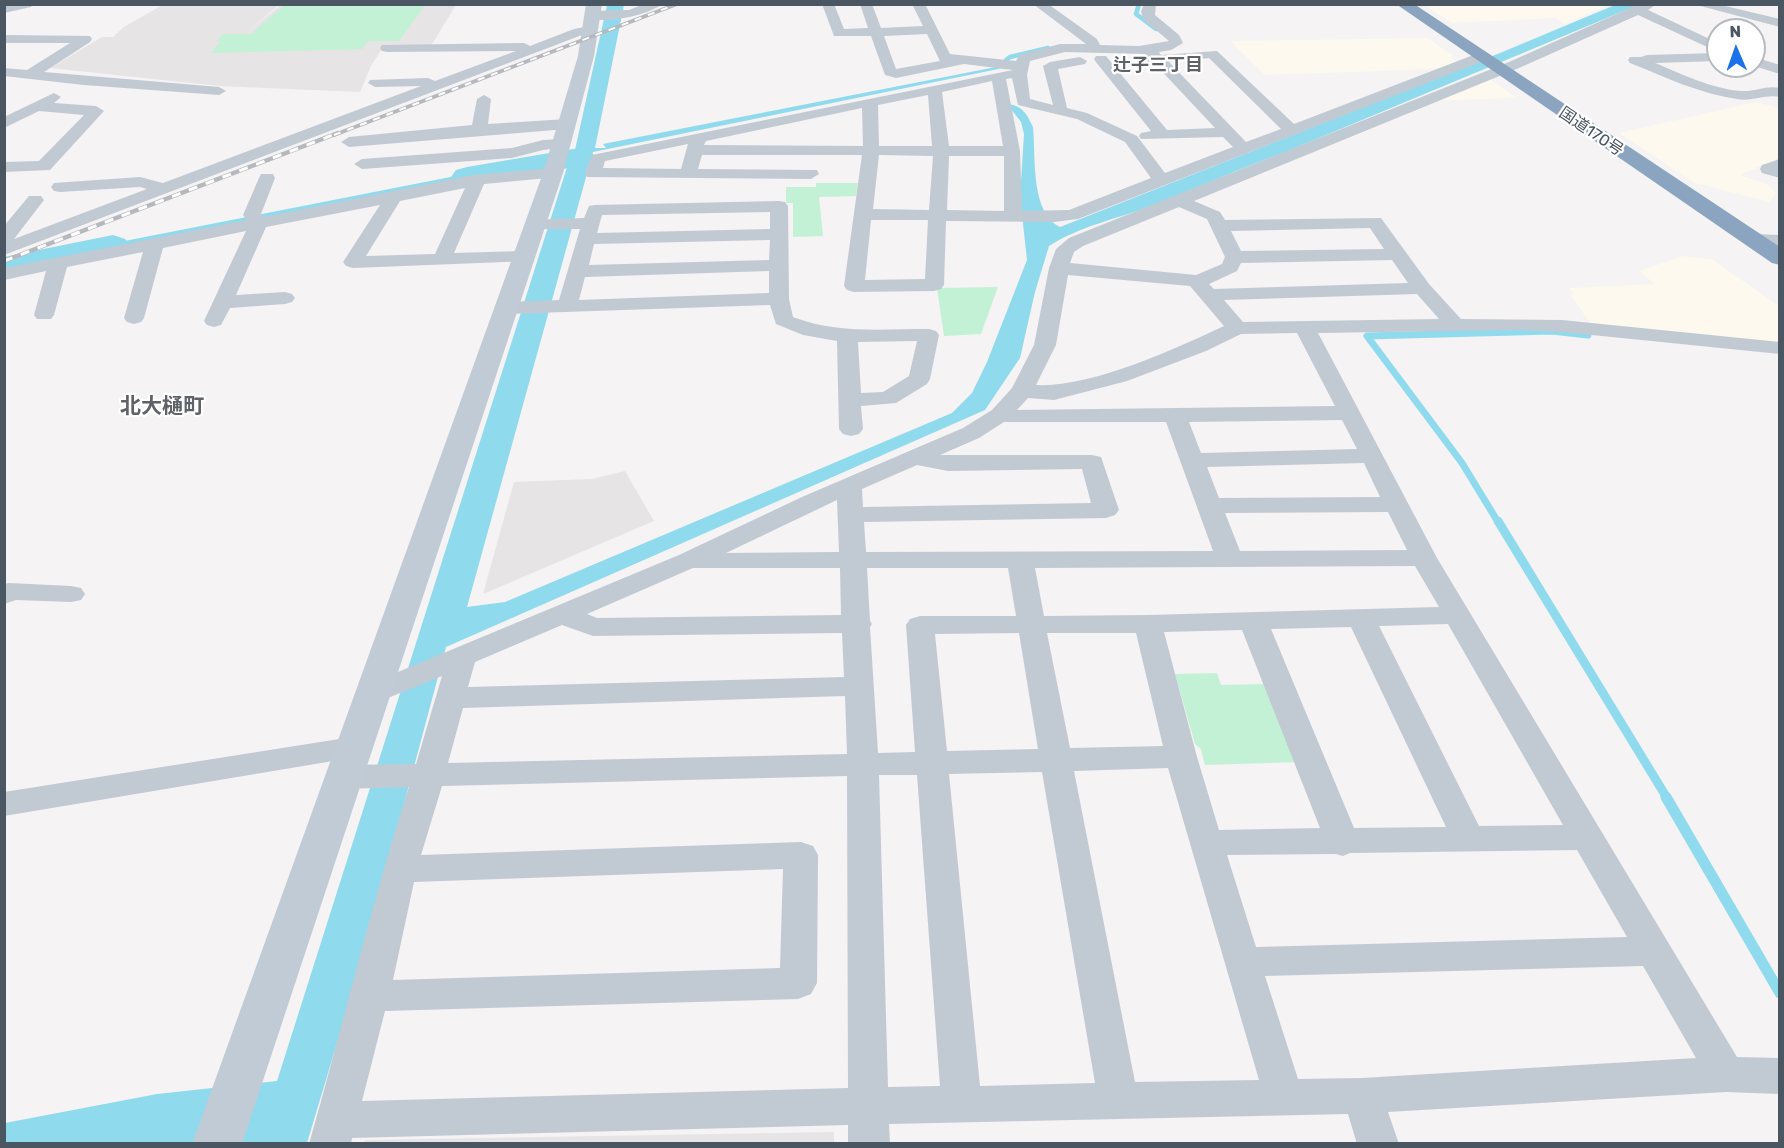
<!DOCTYPE html>
<meta charset="utf-8">
<style>
body{margin:0}
#map{position:relative;width:1784px;height:1148px;overflow:hidden;background:#f5f3f3;font-family:Rubik,sans-serif}
canvas{display:block}
.frame{position:absolute;inset:0;border:6px solid #4a5661;pointer-events:none}
.north{position:absolute;left:1706px;top:18px;width:60px;height:60px;box-sizing:border-box;background:#fff;border:2px solid #b7bbc0;border-radius:50%;rotate:358deg;font-size:16px;font-weight:700;line-height:24px;text-align:center;color:#4a5661}
.north::after{content:'';display:block;margin:auto;width:21px;height:27px;background:#1a73e8;clip-path:polygon(50% 0,100% 100%,50% 72%,0 100%)}
</style>
<div id="map">
<canvas width="1784" height="1148"></canvas>
<div class="frame"></div>
<div class="north">N</div>
</div>
<script>
const ctx = document.querySelector('canvas').getContext('2d');
ctx.lineJoin = 'round';
function fillPath(path, color) { ctx.fillStyle = color; ctx.fill(path, 'evenodd'); }
function trace(path, color, width, dash) { ctx.strokeStyle = color; ctx.lineWidth = width; ctx.lineCap = dash ? 'butt' : 'round'; ctx.setLineDash(dash || []); ctx.stroke(path); }
function write(font, color, halo, rows, align = 'center') {
  ctx.font = font + ' Rubik,"Noto Sans JP",sans-serif'; ctx.lineWidth = 4.5; ctx.setLineDash([]); ctx.textBaseline = 'middle'; ctx.strokeStyle = halo; ctx.fillStyle = color; for (const [text, x, y, turn = 0] of rows) {
    ctx.save(); ctx.translate(x, y); ctx.rotate((+turn || 0) * Math.PI / 180); ctx.textAlign = isNaN(turn) ? turn : align; if (halo) ctx.strokeText(text, 0, 0); ctx.fillText(text, 0, 0); ctx.restore();
  }
}
fillPath(new Path2D(`
 M1424,5L1606,4L1608,5L1565,24L1556,18L1452,23Z
 M1427,38L1454,56L1451,57L1459,63L1437,69L1265,75L1230,41Z
 M1489,79L1517,98L1430,101Z
 M1756,102L1779,108V158L1740,175L1769,185L1776,193L1770,202L1695,183L1619,133Z
 M1683,256L1713,260L1779,306V344L1592,326L1570,294H1573L1569,288L1655,284L1639,271Z`), '#fdf9ef');
fillPath(new Path2D(`
 M159,5H279L246,33L281,5H456L431,46L383,47L371,66L360,92L219,86L50,68L102,37H113L124,27L161,6Z
 M625,471L654,521L483,594L514,482L592,479Z
 M834,1132V1144L364,1143L365,1140Z`), '#e6e4e5');
fillPath(new Path2D(`
 M285,5V4L425,5L399,41H368L362,49L211,53L221,41H216L223,34H251Z
 M816,183H858L856,196L819,197L823,236L793,237V203H786V187H816Z
 M998,287L981,334L944,336L937,288Z
 M1217,673L1221,685L1271,684L1300,762L1205,765L1201,749L1195,744L1175,674Z`), '#c3f1d5');
fillPath(new Path2D(`
 M607,5H624L595,148H606L603,144L1001,66L1008,67L593,152L467,607L505,602L952,413L972,393L987,362L1027,260L1020,197L1024,134L1021,122L1007,104C1022,105 1027,114 1033,127C1036,157 1030,212 1060,227L1500,53L1615,5H1638L1283,153C1238,169 1195,189 1151,206C1117,219 1080,226 1049,246L1035,292L1020,358L985,410L446,647L365,950L307,1143L5,1144V1123L157,1094L277,1081L569,161L575,150Z
 M537,160L535,166L47,262L43,257Z`), '#90daee');
trace(new Path2D(`
 M1139,4L1136,14L1156,29
 M1005,67L1006,60L1010,57L1048,48`), '#90daee', 4.5);
trace(new Path2D(`
 M1498,522L1462,463L1367,336L1552,331L1588,335`), '#90daee', 7);
trace(new Path2D(`
 M1498,521L1667,798`), '#90daee', 9);
trace(new Path2D(`
 M1666,797L1780,993`), '#90daee', 11);
fillPath(new Path2D(`
 M579,148L590,150L595,157L590,164L467,187L456,184L451,177L456,170L467,167Z
 M113,235L125,239L131,246L125,253L4,279V257Z`), '#90daee');
fillPath(new Path2D(`
 M33,4L31,7L4,13V5Z
 M644,4H662C649,15 598,27 586,15L592,11L629,10Z
 M822,4H834L844,29L868,28L860,4H872L881,28L923,26L912,4H925L950,54L1016,61L1019,55L1060,44H1086L1033,4H1048L1097,39L1100,45L1139,46L1169,41L1144,20L1141,12L1144,4H1156L1155,15L1179,35L1183,43L1171,50L1159,52L1161,55L1217,51L1294,124L1476,54L1481,53L1488,57L1486,60L1078,219L1054,222L946,221L944,285L941,289L934,291L854,292L847,290L844,286L862,155H702L698,169L817,170L819,174L811,179L587,177L585,173L592,155L1013,70L964,64L896,78L885,75L871,36H834ZM927,34L940,61L896,69L884,36ZM1065,52L1145,54L1148,57L1145,60L1147,63L1155,64L1215,128L1167,130L1106,56H1096L1094,59L1096,62L1151,131L1141,133L1139,136L1141,139L1223,137L1233,147L1165,173L1137,136L1087,113L1067,108L1058,69L1085,64L1087,61L1080,57L1050,62L1043,66L1053,105L1030,99L1027,75L1030,61ZM1209,58L1281,129L1246,142L1169,62ZM1012,78L1018,105L1077,119L1125,142L1151,178L1069,210L1022,211L1020,151L1006,79ZM992,81L1003,146H949L942,92ZM928,95L932,146H879L878,105ZM862,108L863,146L704,145L706,141ZM688,144L681,169L603,168L605,161ZM879,155L933,156L929,210L873,209ZM949,156H1004V211L947,210ZM871,220H928L925,279L865,280Z
 M1639,4H1657L1648,10L1718,43V52L1638,15L1519,68L1194,201L1220,212L1225,220L1381,218L1429,284L1461,319L1562,320L1780,342V354L1562,332L1521,330L1318,333L1437,558L1737,1057L1780,1058V1094L1726,1092L1388,1112L1399,1144H1357L1348,1114L889,1124L890,1144H848V1125L352,1138L351,1144H309C343,1025 371,904 409,787L342,789L331,785L326,777L331,769L342,765L416,764L442,676L373,704L362,701L358,694L362,687L679,555L802,497L963,428L992,410L1012,388L1034,345L1049,268L1056,249L1069,238L1509,62ZM1179,207L1207,219L1225,257L1222,264L1196,275L1070,263L1074,252L1083,246ZM1370,228L1384,249L1241,251L1231,231ZM1392,260L1408,283L1214,289L1209,284L1237,271L1241,263ZM1068,275L1190,286L1224,326C1175,349 1090,388 1036,385L1056,345ZM1417,294L1439,319L1243,322L1224,300ZM1297,333L1335,406L1017,410L1028,398L1054,400L1127,381L1206,351L1241,334ZM1342,420L1357,449L1201,453L1189,422ZM1004,422H1166L1213,551L866,552L864,522L1106,518L1115,515L1119,510L1101,457L1092,455H940L979,438ZM1364,463L1380,497L1219,498L1207,467ZM917,465L948,471L1082,469L1091,503L863,507L862,489ZM837,500L839,552L726,553ZM1388,512L1407,550L1240,551L1225,513ZM1415,566L1439,607L1148,615L1044,616L1035,568ZM693,568H840L841,615L597,618L587,614ZM867,568H1008L1016,616H920L910,619L906,625L915,752L878,753L870,627L872,624L870,621ZM1448,624L1563,825L1479,826L1379,626ZM562,625L593,636L842,633L844,677L468,687L475,662ZM1351,627L1446,827L1354,828L1271,629ZM1242,630L1320,828L1219,830L1197,757L1164,632ZM1019,633L1038,749L947,751L935,634ZM1047,633H1136L1163,746L1070,748ZM845,696L847,754L448,763L463,708ZM1168,768L1259,1080L1135,1082L1074,771ZM1042,772L1095,1083L980,1086L949,774ZM879,775H917L940,1086L888,1087ZM847,776L848,1088L362,1101L385,1011L798,999L811,994L817,983L818,855L813,846L801,842L421,855L442,786ZM1577,850L1627,937L1256,947L1227,855L1336,854L1343,856L1350,853ZM783,869L780,968L393,980L414,882ZM1643,966L1696,1058L1362,1078L1298,1079L1265,976Z
 M1693,4H1717L1780,19V27Z
 M590,26L597,30L595,33L582,35L4,255V226L29,196H41L44,200L14,239L147,189L140,187L60,192L54,191L51,187L54,183L140,177L163,183L421,86L375,87L368,83L370,80L428,78L435,81L516,51L387,52L382,51L380,48L382,45L524,43L530,46L574,29Z
 M4,35L90,36L92,39L90,42L44,72L219,87L226,91L219,95L84,85L4,76V68L27,70L70,43H4Z
 M1718,53V61L1655,63C1682,74 1712,89 1741,91C1755,92 1766,85 1780,88V97C1765,94 1752,102 1737,99C1700,94 1665,77 1630,63L1628,60L1630,57H1641L1647,55Z
 M1754,57L1780,65V74L1754,66Z
 M54,93L61,97L54,103L96,106L104,111L50,170L4,172V162L39,161L84,115L39,111L4,128V117Z
 M484,95L491,99L488,124L567,119L575,124L567,129L349,147L341,142L349,137L472,125L477,99Z
 M561,139L567,141L569,144L567,147L543,150L512,158L362,169L354,164L362,159L512,148L543,140Z
 M1780,159V178L1762,173L1760,169L1762,165Z
 M553,168L561,173L559,177L484,184L454,253L523,251L530,253L532,257L530,261L353,268L346,266L343,262L380,205L266,227L236,295L285,292L292,294L295,298L292,302L285,304L230,308L221,325L214,327L207,325L204,321L246,231L163,248L144,318L141,322L134,324L127,322L124,318L143,252L67,267L54,315L51,319H37L34,315L46,271L4,280V268L247,220L243,215L259,178L261,174H273L275,178L261,214L264,217L473,175ZM465,188L435,254L366,256L400,201Z
 M779,201L785,202L788,206L789,299L793,317C836,334 883,329 929,329L936,331L939,335L930,379L927,384L896,403L861,406L863,429L859,434L851,436L843,434L839,429L837,341L803,335L776,324L770,305L506,314L499,312L496,308L499,304L506,302L559,300L580,229H535L529,228L526,224L529,220L584,218L589,206L595,205ZM770,212V229L597,233L602,215ZM770,240L769,260L589,265L594,244ZM769,271V293L579,300L585,277ZM917,341L909,376L883,392L861,393L858,342Z
 M1753,234L1780,235V247L1746,244L1744,240L1746,236Z
 M9,583L71,586L81,588L85,594L81,600L71,602L16,600L4,604V584Z
 M352,737L363,740L368,748L363,756L4,816V792Z`), '#c1cad2');
fillPath(new Path2D(`
 M586,4H602L594,56L563,173L242,1144H192L543,173L578,56Z`), '#c1cbd6');
fillPath(new Path2D(`
 M4,4H13L4,9Z`), '#b3c2d1');
fillPath(new Path2D(`
 M1396,4H1414L1780,247V265L1772,263Z`), '#8ba5c1');
const railFar1 = new Path2D(`
 M334,135L677,4`);
const rail = new Path2D(`
 M4,261L338,133`);
trace(railFar1, '#b5b8bd', 4);
trace(rail, '#b5b8bd', 4.5);
trace(railFar1, '#fff', 2, [7]);
trace(rail, '#fff', 3, [9]);
write('16px', '#4a5661', '#fff', [
 ["国道170号",1591,132,34]
]);
write('bold 18px', '#5f6368', '#fff', [
 ["辻子三丁目",1158,66]
]);
write('bold 21px', '#5f6368', '#fff', [
 ["北大樋町",162,407]
]);
</script>
